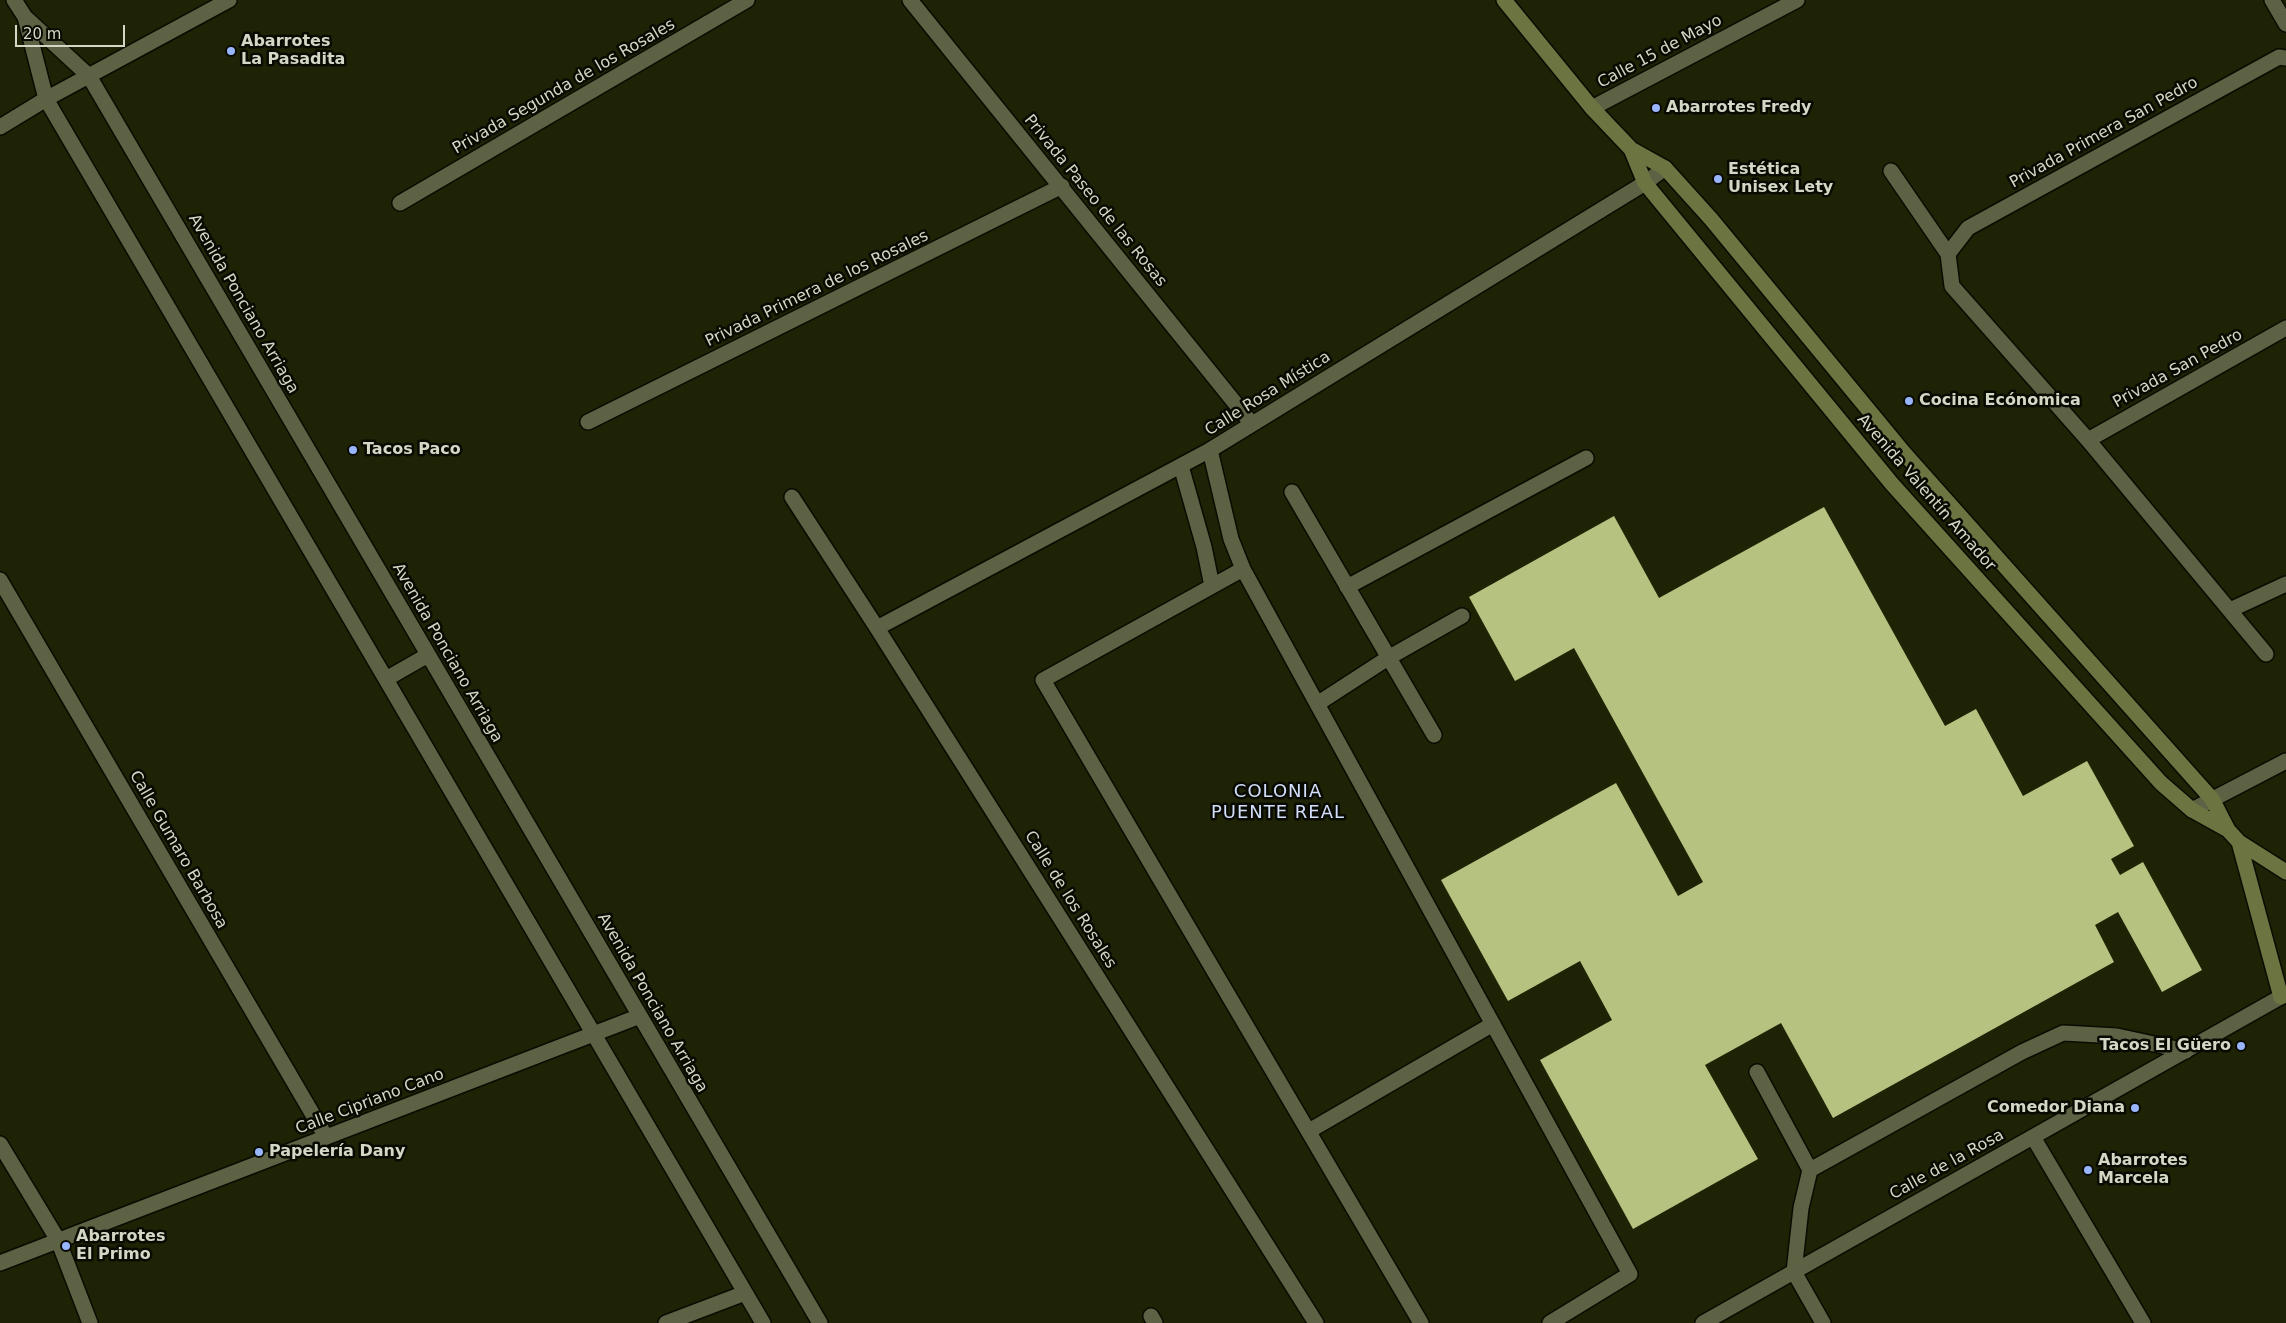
<!DOCTYPE html>
<meta charset="utf-8">
<style>
body{margin:0}
#map{position:relative;width:2286px;height:1323px;overflow:hidden;background:#1f2305;font-family:"DejaVu Sans",sans-serif}
canvas{display:block}
.scale{position:absolute;left:15px;top:25px;width:110px;height:22px;box-sizing:border-box;border:2px solid #d3d7c5;border-top:0;padding-left:6px;font-size:15px;line-height:18px;white-space:nowrap;color:#d3d7c5;-webkit-text-stroke:4px #090b02;paint-order:stroke}
</style>
<div id="map">
<canvas width="2286" height="1323"></canvas>
<div class="scale">20 m</div>
</div>
<script>
const ctx = document.querySelector('canvas').getContext('2d');
ctx.lineJoin = 'round';
function fillPath(path, color) { ctx.fillStyle = color; ctx.fill(path, 'evenodd'); }
function trace(path, color, width, dash) { ctx.strokeStyle = color; ctx.lineWidth = width; ctx.lineCap = dash ? 'butt' : 'round'; ctx.setLineDash(dash || []); ctx.stroke(path); }
function write(font, color, halo, rows, align = 'center') {
  ctx.font = font + ' "DejaVu Sans",sans-serif'; ctx.lineWidth = 5; ctx.setLineDash([]); ctx.textBaseline = 'middle'; ctx.strokeStyle = halo; ctx.fillStyle = color; for (const [text, x, y, turn = 0] of rows) {
    ctx.save(); ctx.translate(x, y); ctx.rotate((+turn || 0) * Math.PI / 180); ctx.textAlign = isNaN(turn) ? turn : align; if (halo) ctx.strokeText(text, 0, 0); ctx.fillText(text, 0, 0); ctx.restore();
  }
}
fillPath(new Path2D(`
 M1824,507L1945,726L1976,709L2023,796L2087,761L2134,846L2111,859L2120,875L2143,862L2202,970L2162,992L2118,912L2095,925L2114,962L1833,1118L1781,1023L1705,1065L1758,1159L1633,1229L1540,1060L1612,1020L1580,961L1508,1001L1441,880L1616,783L1678,896L1703,882L1574,648L1515,681L1469,597L1614,516L1659,598Z`), '#b6c280');
const lane = new Path2D(`
 M1210,450L1231,539L1243,569
 M1181,466L1204,547L1212,586
 M1292,492L1434,735
 M1347,587L1586,458
 M1317,704L1388,658L1462,616
 M1757,1072L1810,1170L1801,1208L1794,1272
 M1309,1131L1493,1024
 M1810,1170L2022,1052L2063,1033L2117,1036L2186,1051
 M1421,1323L1043,680L1243,569L1630,1274L1550,1323`);
const street = new Path2D(`
 M14,0L25,17L89,76L820,1323
 M910,0L1252,424
 M2272,0L2286,24
 M25,17L46,99L763,1323
 M1592,108L1797,0
 M0,127L46,99L229,0
 M1891,171L1948,254L1952,286L2088,440L2266,654
 M400,203L747,0
 M1948,254L1968,228L2279,57L2286,58
 M588,422L1062,186
 M2088,440L2286,328
 M792,497L877,628L1316,1323
 M0,580L326,1137
 M2230,610L2286,584
 M877,628L1210,450L1645,183L1665,168
 M386,679L428,655
 M2192,810L2286,761
 M2033,1137L2143,1323
 M0,1144L58,1240L90,1323
 M0,1263L640,1016
 M1794,1272L1823,1323
 M1151,1316L1155,1323
 M666,1323L745,1293
 M1703,1323L2286,994`);
const secondary = new Path2D(`
 M1504,0L1592,108L1631,149L1665,168L1711,219L1904,453L2212,799L2228,830L2239,842L2286,872
 M1631,149L1645,183L1892,484L2161,783L2192,810L2228,830
 M2239,842L2281,997`);
trace(lane, '#090c00', 18);
trace(street, '#090c00', 18);
trace(secondary, '#090c00', 18);
trace(lane, '#5c6243', 15);
trace(street, '#5c6243', 15);
trace(secondary, '#6c7542', 15);
for (const [x, y, r, color] of [
 [231,51,5,"#99b5fd"],
 [1656,108,5,"#99b5fd"],
 [1718,179,5,"#99b5fd"],
 [1909,401,5,"#99b5fd"],
 [353,450,5,"#99b5fd"],
 [2241,1046,5,"#99b5fd"],
 [2135,1108,5,"#99b5fd"],
 [259,1152,5,"#99b5fd"],
 [2088,1170,5,"#99b5fd"],
 [66,1246,5,"#99b5fd"]
]) { const dot = new Path2D(); dot.arc(x, y, r, 0, 2 * Math.PI); ctx.fillStyle = color; ctx.fill(dot); trace(dot, '#090b02', 2); }
write('bold 16px', '#d3d7c5', '#090b02', [
 ["Abarrotes",241,42],
 ["La Pasadita",241,60],
 ["Abarrotes Fredy",1666,108],
 ["Estética",1728,170],
 ["Unisex Lety",1728,188],
 ["Cocina Ecónomica",1919,401],
 ["Tacos Paco",363,450],
 ["Tacos El Güero",2231,1046,"right"],
 ["Comedor Diana",2125,1108,"right"],
 ["Papelería Dany",269,1152],
 ["Abarrotes",2098,1161],
 ["Marcela",2098,1179],
 ["Abarrotes",76,1237],
 ["El Primo",76,1255]
], 'left');
write('16px', '#d3d7c5', '#090b02', [
 ["Calle 15 de Mayo",1660,52,-28],
 ["Privada Segunda de los Rosales",564,87,-30],
 ["Privada Primera San Pedro",2104,133,-29],
 ["Privada Paseo de las Rosas",1095,201,51],
 ["Privada Primera de los Rosales",817,289,-26],
 ["Avenida Ponciano Arriaga",243,304,60],
 ["Privada San Pedro",2178,369,-29],
 ["Calle Rosa Mística",1268,394,-32],
 ["Avenida Valentín Amador",1926,493,49],
 ["Avenida Ponciano Arriaga",447,653,60],
 ["Calle Gumaro Barbosa",178,850,60],
 ["Calle de los Rosales",1070,900,58],
 ["Avenida Ponciano Arriaga",652,1003,60],
 ["Calle Cipriano Cano",370,1102,-21],
 ["Calle de la Rosa",1947,1165,-29]
]);
ctx.letterSpacing = '1px';
write('18px', '#d3dffa', '#090b02', [
 ["COLONIA",1278,792],
 ["PUENTE REAL",1278,813]
]);
ctx.letterSpacing = '0px';
</script>
